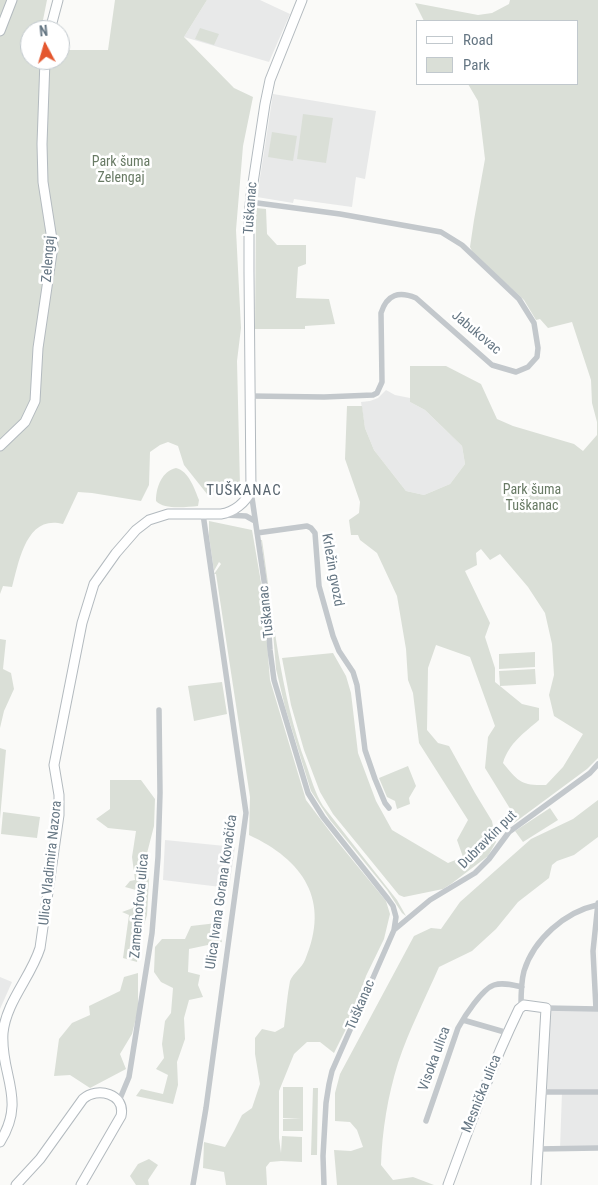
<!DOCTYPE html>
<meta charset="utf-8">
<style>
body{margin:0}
#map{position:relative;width:598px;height:1185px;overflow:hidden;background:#fafaf8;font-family:"Roboto Condensed",sans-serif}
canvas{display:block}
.legend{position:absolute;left:416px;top:20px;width:162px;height:65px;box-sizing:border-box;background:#fff;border:1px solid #c1c8cd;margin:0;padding:6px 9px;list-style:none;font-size:15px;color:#657683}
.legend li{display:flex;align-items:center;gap:10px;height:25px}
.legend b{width:25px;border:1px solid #c1c8cd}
.north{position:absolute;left:20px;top:20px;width:50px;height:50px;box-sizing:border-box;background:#fff;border:1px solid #c1c8cd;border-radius:50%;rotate:354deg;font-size:14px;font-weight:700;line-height:20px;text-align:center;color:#657683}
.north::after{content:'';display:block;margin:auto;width:18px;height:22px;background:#e4572e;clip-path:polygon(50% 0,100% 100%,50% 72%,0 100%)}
</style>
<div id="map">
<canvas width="598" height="1185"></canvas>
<ul class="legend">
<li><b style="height:6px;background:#fff"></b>Road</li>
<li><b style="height:14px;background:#dadfd7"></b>Park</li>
</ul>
<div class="north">N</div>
</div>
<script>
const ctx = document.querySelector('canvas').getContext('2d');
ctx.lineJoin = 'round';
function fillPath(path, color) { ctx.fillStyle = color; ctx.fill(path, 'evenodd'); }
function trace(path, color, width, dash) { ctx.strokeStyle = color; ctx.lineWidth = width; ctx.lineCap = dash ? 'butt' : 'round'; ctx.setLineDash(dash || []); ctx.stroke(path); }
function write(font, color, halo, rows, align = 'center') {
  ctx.font = font + ' "Roboto Condensed",sans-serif'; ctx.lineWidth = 5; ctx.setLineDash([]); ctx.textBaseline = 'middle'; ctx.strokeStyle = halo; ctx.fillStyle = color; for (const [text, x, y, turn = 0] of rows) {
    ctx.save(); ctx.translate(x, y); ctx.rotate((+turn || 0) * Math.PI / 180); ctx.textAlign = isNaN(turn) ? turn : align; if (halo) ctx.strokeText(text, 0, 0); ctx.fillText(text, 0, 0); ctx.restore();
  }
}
fillPath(new Path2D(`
 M207,0H260L290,14L269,62L184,37Z
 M273,94L376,111L365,179L356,177L352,207L294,199L293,203L257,197Z
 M386,390L395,395L410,398V402L425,410L462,446L465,464L450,484L424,495L406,491L374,450L365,428L361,402L370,401L378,398Z
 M165,840L235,847L229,888L163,880Z
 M0,977L12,982L0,1009Z
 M546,1008L598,1009V1148L560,1149L562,1092H542Z`), '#e8e9e9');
fillPath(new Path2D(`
 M0,0H47L41,30H30V60H60V50H108L115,0H207L184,37L234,88L253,97L243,146L236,230L241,328L237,361L240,486L207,494L184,465L178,446L168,442L160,445L150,452L149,485L141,501L92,493L78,492L63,524C26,514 19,562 12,587L3,586L0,594Z
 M510,0H598V758L587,769L514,823L509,807L485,768L488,737L495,726L470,657L436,645L428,668L427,730L438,743L449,746L475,793L492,821L496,842L488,856L451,884L443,889L404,897L399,895L333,814L320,792L304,750L291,705L282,658L333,653L346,676L351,693L358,753L376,801L392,830L448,863L463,857L457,840L468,820L419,743L413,693L408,680L406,649L397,596L377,553L360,540L358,535H351L349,520L359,513L360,502L345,459L347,406H362L365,428L374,450L406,491L424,495L450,484L465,464L462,446L425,410L410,402V366H446L481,384L497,419L513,426L574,444L583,451L597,435V422L592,403L591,380L572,322L548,328L540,319L536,320L524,300L473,253L470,247L474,220L485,159L478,101L468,84H577V21H424L415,3L478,15L492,13L509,4ZM481,549L490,560L500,554L528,587L545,613L552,644L554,675L549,695L554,716L583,734L563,767L546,785C521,786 518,781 503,763C509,743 524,733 539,720V708L522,704L500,686L536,684L535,669L499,671L500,686L495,682V668L485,637L490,623L465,571L477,565L476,553Z
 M200,28L219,34L214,45L195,39Z
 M303,114L333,118L326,163L297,159Z
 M272,132L297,136L293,161L268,157Z
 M256,208L266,209L267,234L277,245H306V264L298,267L296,298L329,299L335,324L305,326V329H255Z
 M176,468C189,471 195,490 199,500L198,506C186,507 164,510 156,501C156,487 162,471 176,468Z
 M209,521L252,530L263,594L270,680L306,800L337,841L386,901L390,914L384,939L366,976L352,1017L334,1053L320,1042H307L294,1054L279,1091V1138L281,1153L282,1136L302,1137V1162L281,1161L270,1162L266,1167L267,1185H226L224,1172L203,1168L204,1142L225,1147L234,1131L242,1115L252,1108L260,1084L255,1054V1038L262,1029L275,1032L284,1027C286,1012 287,996 290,981C293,973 302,968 305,960C331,900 303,860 249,835L250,797L216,574H214L221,564L219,562L214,571L209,536Z
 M261,540H262C273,616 280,692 306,764C311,778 315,793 323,806L397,900L406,916L402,913L387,890L330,820L311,791L285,707L276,669L272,620Z
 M0,639L6,640L3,669L11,673L14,689L4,711L0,728Z
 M535,652V667L499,669V654Z
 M222,682L227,714L194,721L188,686Z
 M0,748L6,750L0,819Z
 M408,766L416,786L409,798L410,804L397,809L395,801L387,797L379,778Z
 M110,780H141L155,799L154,826L145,861L149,879L147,915L140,938L137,962L123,958L129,915L122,912L133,908L136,890L125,887L130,881L135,880L132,857L136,831L108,828L96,819L110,809Z
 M598,800V837L574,855L557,861L552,865L549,878L518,902L496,929L472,951L439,967C425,999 409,1030 398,1063C388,1095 382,1131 381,1165L393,1180L413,1177L434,1185H337L334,1150L351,1151L363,1147L357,1130L350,1122L335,1121V1093L340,1074L414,936L431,928L441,929L460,902L531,839L573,819Z
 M550,808L558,820L523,842L515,831Z
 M3,812L40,817L37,838L1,834Z
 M217,923L222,942L189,949L188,972L200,975L198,985L203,997L189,1000L184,1018L185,1039L177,1062L178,1085L173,1104L136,1096L141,1089L163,1094L168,1075L156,1069L164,1058L162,1044L165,1021L171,1013L173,988L161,982L154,972L155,947L162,939H185L191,926Z
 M138,973V1010L132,1034L120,1054L126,1069L90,1088L70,1075L54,1076L59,1039L72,1023L90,1015L89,1006L120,991L124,977Z
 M283,1087H303V1131H283V1119H301L283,1118Z
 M313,1088H318L317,1155H311Z
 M149,1159L158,1165L148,1180L149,1185H136L130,1176L138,1164Z`), '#dadfd7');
const secondary = new Path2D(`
 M50,30L58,0
 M0,31L12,0
 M0,446L25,422L35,401L38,348L53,246L43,182L42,144L45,60
 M0,1142C27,1099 0,1075 3,1033C6,1002 31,977 40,948L59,815V795L54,765L82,623L94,584L116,553L136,530L149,520L168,514H221C234,512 245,503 251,491L249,272V215L251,196L265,104L270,80L302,0
 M16,1185L40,1159L83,1099C97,1086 126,1094 121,1116L81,1185
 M448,1185C470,1125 491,1067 519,1009L524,1005L546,1008L536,1185`);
trace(secondary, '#b3babf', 11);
trace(new Path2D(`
 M250,396L324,397L373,395L377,393L382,382L381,313C387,294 399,291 416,298L492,365L516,372L528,367L537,357L538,348L534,323L519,299L462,245L441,232L340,214L250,202
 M251,491L267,601L270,650L274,680L308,793L323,817L388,899L393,906L396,917L394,930L332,1071L329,1084L326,1103L323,1156L324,1185
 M226,515L246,516L255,521
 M257,533L307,526L311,528L315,533L319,586L333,636L339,651L353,672L357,685L365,750L375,779L385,803L389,808
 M394,930L430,900L475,873L489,859L509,832L590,773L598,764
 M521,1006C521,995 521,982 524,971C534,939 565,912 597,905
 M546,1008L598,1009
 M596,1009L593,951L598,903
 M463,1020L508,1033
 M542,1092H598
 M119,1101L129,1077L152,933L158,857L160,793L159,710
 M426,1121L458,1028C464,1017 482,989 494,985C503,982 513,985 522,987
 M537,1149L598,1148
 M193,1185L206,1108L246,813L203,514`), '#c3c8cc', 5.5);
trace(secondary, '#fff', 9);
write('14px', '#687a64', '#fff', [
 ["Park šuma",121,162],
 ["Zelengaj",121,178],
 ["Park šuma",532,490],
 ["Tuškanac",532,506]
]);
write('14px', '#657683', '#fff', [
 ["Tuškanac",251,208,-86],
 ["Zelengaj",49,259,-86],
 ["Jabukovac",476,333,40],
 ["Krležin gvozd",332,570,80],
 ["Tuškanac",267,612,-96],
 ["Dubravkin put",488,840,-45],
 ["Ulica Vladimira Nazora",51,863,-84],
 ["Ulica Ivana Gorana Kovačića",222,892,-82],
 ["Zamenhofova ulica",140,906,-85],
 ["Tuškanac",361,1005,-67],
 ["Visoka ulica",435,1059,-70],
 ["Mesnička ulica",482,1094,-68]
]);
ctx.letterSpacing = '1px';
write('15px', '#57646e', '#fff', [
 ["TUŠKANAC",244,491]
]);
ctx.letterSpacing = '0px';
</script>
